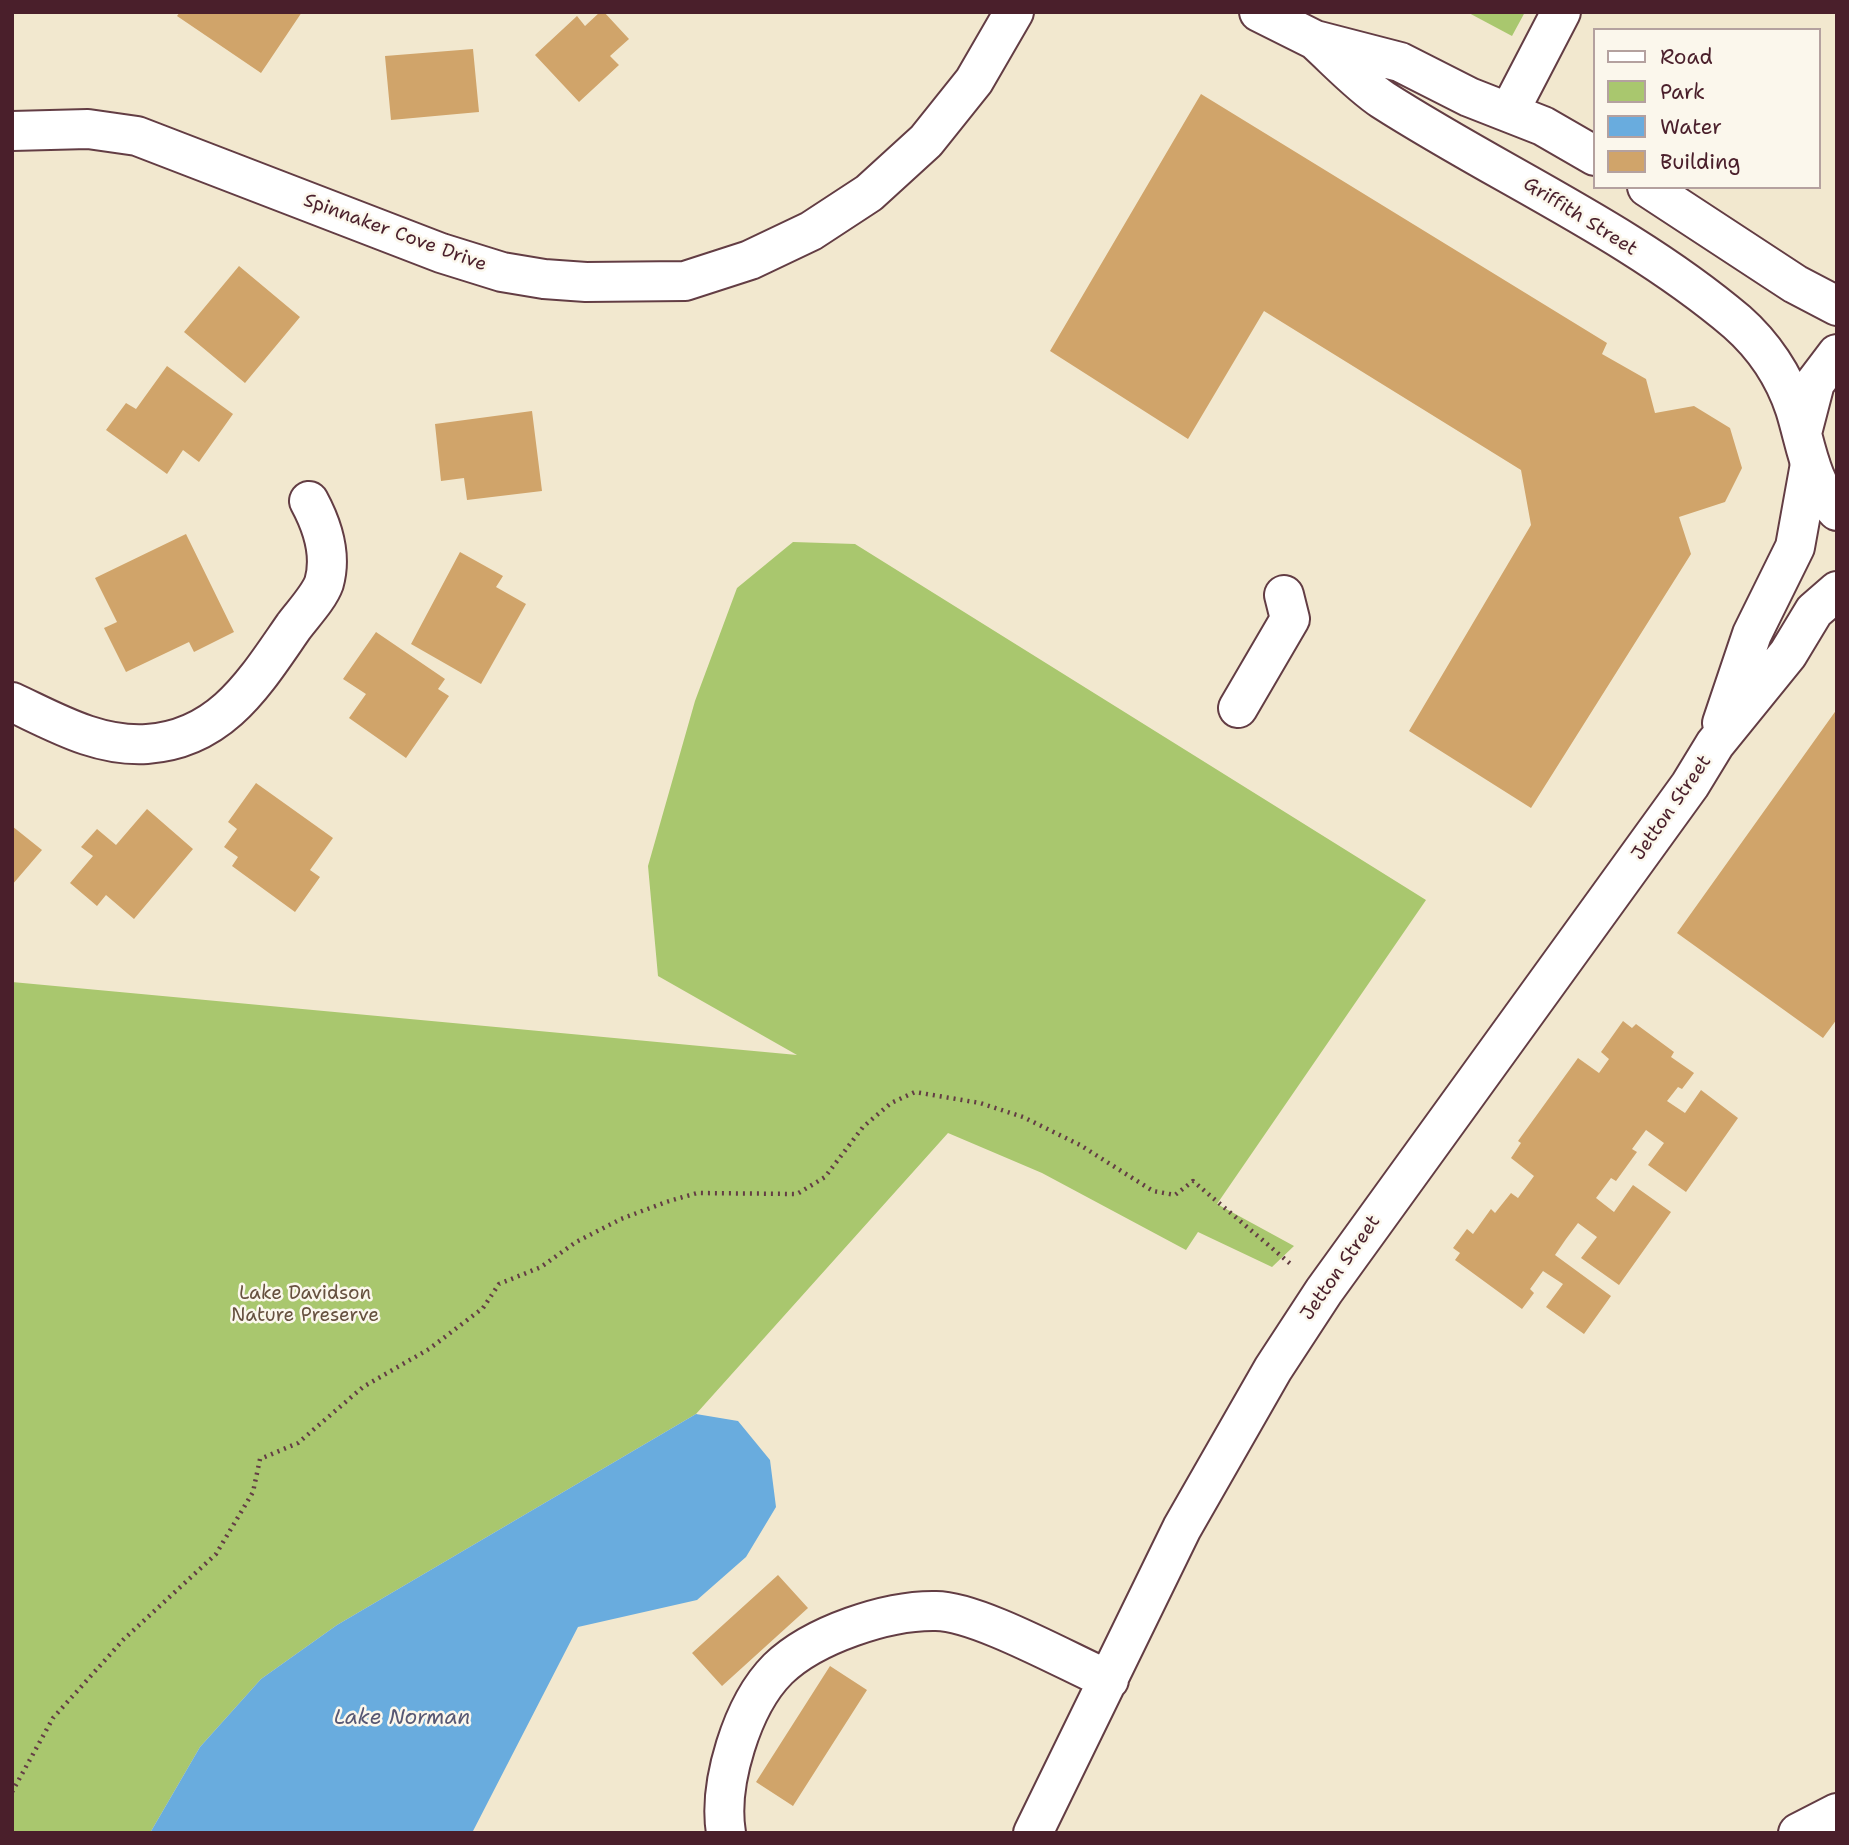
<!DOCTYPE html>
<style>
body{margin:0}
#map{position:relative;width:1849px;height:1845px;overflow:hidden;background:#f2e8cf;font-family:"Shantell Sans",sans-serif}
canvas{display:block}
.frame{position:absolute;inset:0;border:14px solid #4a1f2b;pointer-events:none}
.legend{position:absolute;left:1593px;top:28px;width:228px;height:161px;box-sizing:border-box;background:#fbf7ec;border:2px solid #b4a19f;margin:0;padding:9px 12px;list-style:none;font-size:21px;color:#4a1f2b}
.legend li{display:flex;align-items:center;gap:14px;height:35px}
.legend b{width:35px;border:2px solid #b4a19f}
</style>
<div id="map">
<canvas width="1849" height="1845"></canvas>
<div class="frame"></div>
<ul class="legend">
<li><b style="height:9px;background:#fff"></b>Road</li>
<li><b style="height:19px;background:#a9c76e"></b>Park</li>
<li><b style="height:19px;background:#69acde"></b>Water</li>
<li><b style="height:19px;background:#d0a46a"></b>Building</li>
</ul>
</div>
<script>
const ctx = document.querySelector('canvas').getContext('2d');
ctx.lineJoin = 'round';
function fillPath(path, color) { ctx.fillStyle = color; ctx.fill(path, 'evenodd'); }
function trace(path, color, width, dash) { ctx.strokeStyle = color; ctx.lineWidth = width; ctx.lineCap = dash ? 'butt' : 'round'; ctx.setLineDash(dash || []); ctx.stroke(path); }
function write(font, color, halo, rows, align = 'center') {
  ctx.font = font + ' "Shantell Sans",sans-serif'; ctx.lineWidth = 5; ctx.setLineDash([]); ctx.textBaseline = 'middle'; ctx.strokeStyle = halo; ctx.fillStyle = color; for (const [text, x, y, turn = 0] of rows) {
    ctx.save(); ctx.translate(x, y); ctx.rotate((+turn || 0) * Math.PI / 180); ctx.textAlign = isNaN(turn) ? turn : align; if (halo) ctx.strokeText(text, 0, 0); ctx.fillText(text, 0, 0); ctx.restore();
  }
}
fillPath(new Path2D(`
 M1467,12H1525L1512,36Z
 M793,542L855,544L1426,900L1217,1204L1294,1246L1272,1267L1198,1232L1186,1250L1042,1173L948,1133L696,1414L337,1625L261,1679L200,1747L150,1833H12V982L797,1055L658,976L648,866L695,701L737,588Z`), '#a9c76e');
fillPath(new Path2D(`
 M696,1414L738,1421L770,1460L776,1507L746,1557L697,1600L578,1627L472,1833H150L200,1747L261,1679L337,1625Z`), '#69acde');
fillPath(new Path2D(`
 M180,12H302L261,73L177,16Z
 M600,12H604L629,39L610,56L619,65L579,102L535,55L577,16L585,26Z
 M473,49L479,112L391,120L385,56Z
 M1201,94L1607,343L1602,354L1646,379L1655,413L1694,406L1730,428L1742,468L1725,502L1679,517L1691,554L1531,808L1409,731L1531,525L1521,470L1264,311L1188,439L1050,351Z
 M239,266L300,317L245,383L184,332Z
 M167,366L233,414L199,462L183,450L167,474L106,430L126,403L136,409Z
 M532,411L542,491L467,500L464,478L441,481L435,424Z
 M186,534L234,632L194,652L189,642L126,672L104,628L117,622L95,578Z
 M460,552L503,576L496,587L526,604L481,684L411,644Z
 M376,632L445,679L438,689L449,696L406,758L349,718L366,694L343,679Z
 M1837,709V1019L1823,1038L1677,933Z
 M256,783L333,838L310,870L320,877L295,912L232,866L238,857L224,847L237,829L228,822Z
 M147,809L193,849L134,919L106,895L97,906L70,883L93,856L81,847L97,829L116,845Z
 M12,826L42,850L12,885Z
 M1623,1021L1632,1028L1636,1024L1674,1052L1671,1057L1694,1073L1682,1089L1678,1087L1667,1101L1685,1113L1701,1090L1738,1118L1686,1192L1648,1165L1664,1143L1646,1130L1632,1149L1637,1152L1616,1181L1611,1178L1596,1198L1614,1212L1633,1185L1671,1212L1619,1285L1581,1258L1597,1237L1578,1223L1566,1239L1555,1255L1611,1296L1584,1334L1546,1307L1563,1284L1543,1271L1530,1289L1534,1293L1522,1309L1455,1260L1460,1253L1453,1248L1467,1229L1473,1234L1491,1209L1495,1213L1511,1193L1518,1198L1534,1176L1511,1158L1521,1143L1518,1141L1578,1058L1599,1073L1609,1059L1601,1052Z
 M778,1575L808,1608L722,1686L692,1653Z
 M830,1666L867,1690L793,1806L756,1782Z`), '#d0a46a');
const minor = new Path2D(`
 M1509,112L1561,12
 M12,131L88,129L137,136L441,253L502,272L544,279L586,282L685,281L750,260L811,231L869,193L926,141L974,81L1014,12
 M12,702C55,722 97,747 147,744C222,739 255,682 294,626C303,614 319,597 324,583C332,555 322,525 309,501
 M1238,708L1290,619L1284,595
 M1722,723L1752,634L1795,547L1810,464
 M726,1833C718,1784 742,1705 778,1669C813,1635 887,1610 936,1611C977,1611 1068,1662 1109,1680
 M1033,1833L1182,1528L1273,1369L1324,1291L1690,785L1715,744L1788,654L1814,611L1837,591
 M1798,1833L1837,1813`);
const major = new Path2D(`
 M1259,12L1315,40L1400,62L1469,97L1543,126L1595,156
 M1315,40C1337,60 1359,84 1383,100C1500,175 1631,232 1737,322C1763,345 1784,376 1795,409C1806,444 1810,484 1837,511
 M1647,187L1795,284L1837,306
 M1802,433L1815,383L1837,354`);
trace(minor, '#633d44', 42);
trace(major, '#633d44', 42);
trace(new Path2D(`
 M12,1792L53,1718L124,1639L216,1554L253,1492L260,1459L298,1443L363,1387L429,1349L483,1308L499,1284L541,1267L576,1242L621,1219L666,1202L697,1193L797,1194L825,1177L863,1127L891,1103L915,1092L980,1103L1023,1117L1080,1145L1153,1191L1175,1195L1193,1181L1293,1266`), '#633d44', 4.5, [2, 5]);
trace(minor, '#fff', 38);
trace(major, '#fff', 38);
write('19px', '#4a1f2b', '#fbf7ec', [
 ["Griffith Street",1580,217,32],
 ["Spinnaker Cove Drive",395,233,20],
 ["Jetton Street",1672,808,-55],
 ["Jetton Street",1341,1268,-55]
]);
write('19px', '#66513f', '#fbf7ec', [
 ["Lake Davidson",305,1294],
 ["Nature Preserve",305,1316]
]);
write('italic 21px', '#565773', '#fbf7ec', [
 ["Lake Norman",402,1719]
]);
</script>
